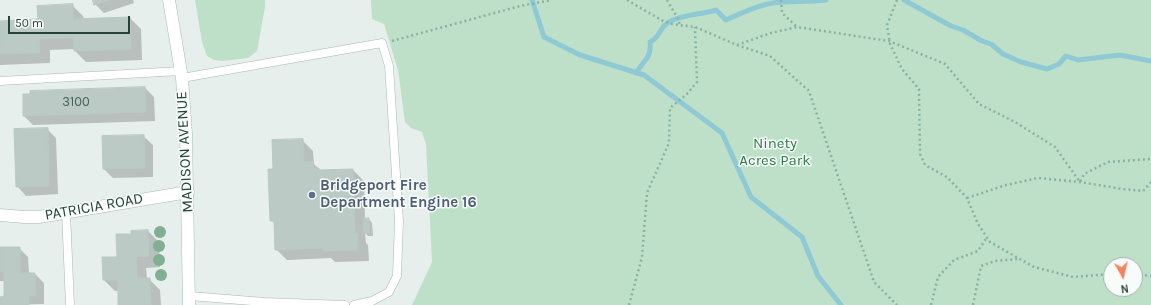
<!DOCTYPE html>
<style>
body{margin:0}
#map{position:relative;width:1151px;height:305px;overflow:hidden;background:#e6efeb;font-family:Karla,sans-serif}
canvas{display:block}
.north{position:absolute;left:1103px;top:257px;width:40px;height:40px;box-sizing:border-box;background:#f7fbf9;border:1px solid #a3b1ad;border-radius:50%;rotate:172deg;font-size:11px;font-weight:700;line-height:16px;text-align:center;color:#24423a}
.north::after{content:'';display:block;margin:auto;width:14px;height:18px;background:#f4845f;clip-path:polygon(50% 0,100% 100%,50% 72%,0 100%)}
.scale{position:absolute;left:8px;top:16px;width:122px;height:18px;box-sizing:border-box;border:2px solid #24423a;border-top:0;padding-left:5px;font-size:12px;line-height:14px;white-space:nowrap;color:#24423a;-webkit-text-stroke:3px #f7fbf9;paint-order:stroke}
</style>
<div id="map">
<canvas width="1151" height="305"></canvas>
<div class="north">N</div>
<div class="scale">50 m</div>
</div>
<script>
const ctx = document.querySelector('canvas').getContext('2d');
ctx.lineJoin = 'round';
function fillPath(path, color) { ctx.fillStyle = color; ctx.fill(path, 'evenodd'); }
function trace(path, color, width, dash) { ctx.strokeStyle = color; ctx.lineWidth = width; ctx.lineCap = dash ? 'butt' : 'round'; ctx.setLineDash(dash || []); ctx.stroke(path); }
function write(font, color, halo, rows, align = 'center') {
  ctx.font = font + ' Karla,sans-serif'; ctx.lineWidth = 3; ctx.setLineDash([]); ctx.textBaseline = 'middle'; ctx.strokeStyle = halo; ctx.fillStyle = color; for (const [text, x, y, turn = 0] of rows) {
    ctx.save(); ctx.translate(x, y); ctx.rotate((+turn || 0) * Math.PI / 180); ctx.textAlign = isNaN(turn) ? turn : align; if (halo) ctx.strokeText(text, 0, 0); ctx.fillText(text, 0, 0); ctx.restore();
  }
}
fillPath(new Path2D(`
 M195,0H265V7L257,51L248,58L223,61L214,60L207,56L202,42Z
 M371,0H1151V305H412L432,262L426,144L422,132L411,128L405,122L398,70L384,24L372,19ZM1111,265H1135V289H1111Z`), '#bfe0c8');
fillPath(new Path2D(`
 M94,0H133L134,3L104,13L95,4Z
 M72,5L83,16L84,19L130,18L141,29L142,60L86,62L75,51V49L50,50V63L0,65V22L39,20Z
 M145,88L154,97L155,121L33,125L24,116Z
 M47,129L56,138L58,194L26,196L17,186Z
 M143,136L153,145V177L113,178L104,169L103,137Z
 M302,140L313,151L314,164L321,171L353,170L364,181L365,220L369,219L372,223L373,236H368L365,233L366,243L368,245L369,261L335,262L331,258L287,260L276,249L275,224L271,220L274,170Z
 M148,231L159,242L160,267L146,268L147,279H149L160,290L161,305H119V291H115L104,280L133,235Z
 M0,248H19L28,257L29,274H35L44,283V304L0,305V298L5,297V281H0Z`), '#0003');
trace(new Path2D(`
 M532,0L544,37L580,55L644,75L722,133L751,197L802,237L818,276L841,305
 M904,0L951,26L963,30L982,41L991,44L1003,54L1021,62L1047,69L1059,64L1066,56L1078,60L1120,55L1151,61
 M636,73C644,60 652,57 650,42C661,37 659,27 669,22C683,14 700,15 716,10L726,20C744,12 762,3 782,2C797,1 811,2 826,0`), '#8ec9d4', 5);
const building = new Path2D(`
 M93,0H109L94,5Z
 M73,4V19L130,17L131,49L74,51L73,38L39,39L40,53L0,54V21L38,19L37,6Z
 M145,87L146,112L23,116V94H30V91Z
 M48,128L49,186L16,187L14,129Z
 M144,135L145,168L103,169L102,136Z
 M303,139L304,162H313V168H319V170L353,169L355,233H358V250L323,251V248L275,250L274,221H270L268,169H273L272,140Z
 M369,218L370,233H364L363,219Z
 M148,230L149,256L136,257L137,278H150L151,305H118V280H103L102,257H117L116,234H131V231Z
 M0,247H20V273H35L36,296H29V305H0V297L4,296V272H0Z`);
fillPath(building, '#bbcac4');
trace(building, '#b8c9c2', 1);
const service = new Path2D(`
 M182,78L382,43L389,66L399,221L397,276L389,292L372,301L354,305
 M0,81L181,71
 M66,212L70,305
 M190,296L264,302L345,305`);
const minor = new Path2D(`
 M0,215L24,217H39L188,192`);
const secondary = new Path2D(`
 M169,0L182,78L186,134L189,305`);
trace(service, '#a8b8b2', 9);
trace(minor, '#a8b8b2', 13);
trace(secondary, '#a4bbb3', 13);
trace(new Path2D(`
 M627,0L663,21L672,24L695,27L737,45L770,56L809,91L874,282L897,305
 M667,0L678,19L680,25
 M781,0L782,13L797,27
 M897,0L887,25L890,44L902,69L919,89L920,154L925,165L947,177L967,198L978,224L990,242L1034,267L1073,277L1111,274
 M392,41L520,6L552,0
 M737,45L771,33L797,27L889,41L945,64L979,104L1015,122L1055,147L1080,182L1084,174L1108,162L1151,159
 M967,198L1006,185L1038,178L1080,182L1122,189L1143,191L1151,182
 M1135,274L1151,276
 M629,305L642,257L647,193L669,143L670,108L687,94L697,82L695,27
 M931,305L938,277L954,260L978,251L987,237
 M973,305L981,266L995,261L1018,259`), '#86b3a5', 2.5, [2, 3]);
trace(service, '#fff', 8);
trace(minor, '#fff', 12);
trace(secondary, '#fff', 12);
ctx.fillStyle = '#80af93';
for (const [x, y] of [
 [160,232],
 [159,246],
 [159,260],
 [161,275]
]) { ctx.beginPath(); ctx.arc(x, y, 6, 0, 2 * Math.PI); ctx.fill(); }
for (const [x, y, r, color] of [
 [312,195,4,"#5c6f8a"]
]) { const dot = new Path2D(); dot.arc(x, y, r, 0, 2 * Math.PI); ctx.fillStyle = color; ctx.fill(dot); trace(dot, '#f7fbf9', 1.5); }
write('13px', '#4a645c', null, [
 ["3100",76,102]
]);
write('15px', '#2d7a4b', '#f7fbf9', [
 ["Ninety",775,144],
 ["Acres Park",775,161]
]);
write('15px', '#24423a', '#f7fbf9', [
 ["MADISON AVENUE",185,152,-93],
 ["PATRICIA ROAD",94,207,-10]
]);
write('bold 15px', '#4e5e75', '#f7fbf9', [
 ["Bridgeport Fire",320,186],
 ["Department Engine 16",320,203]
], 'left');
</script>
